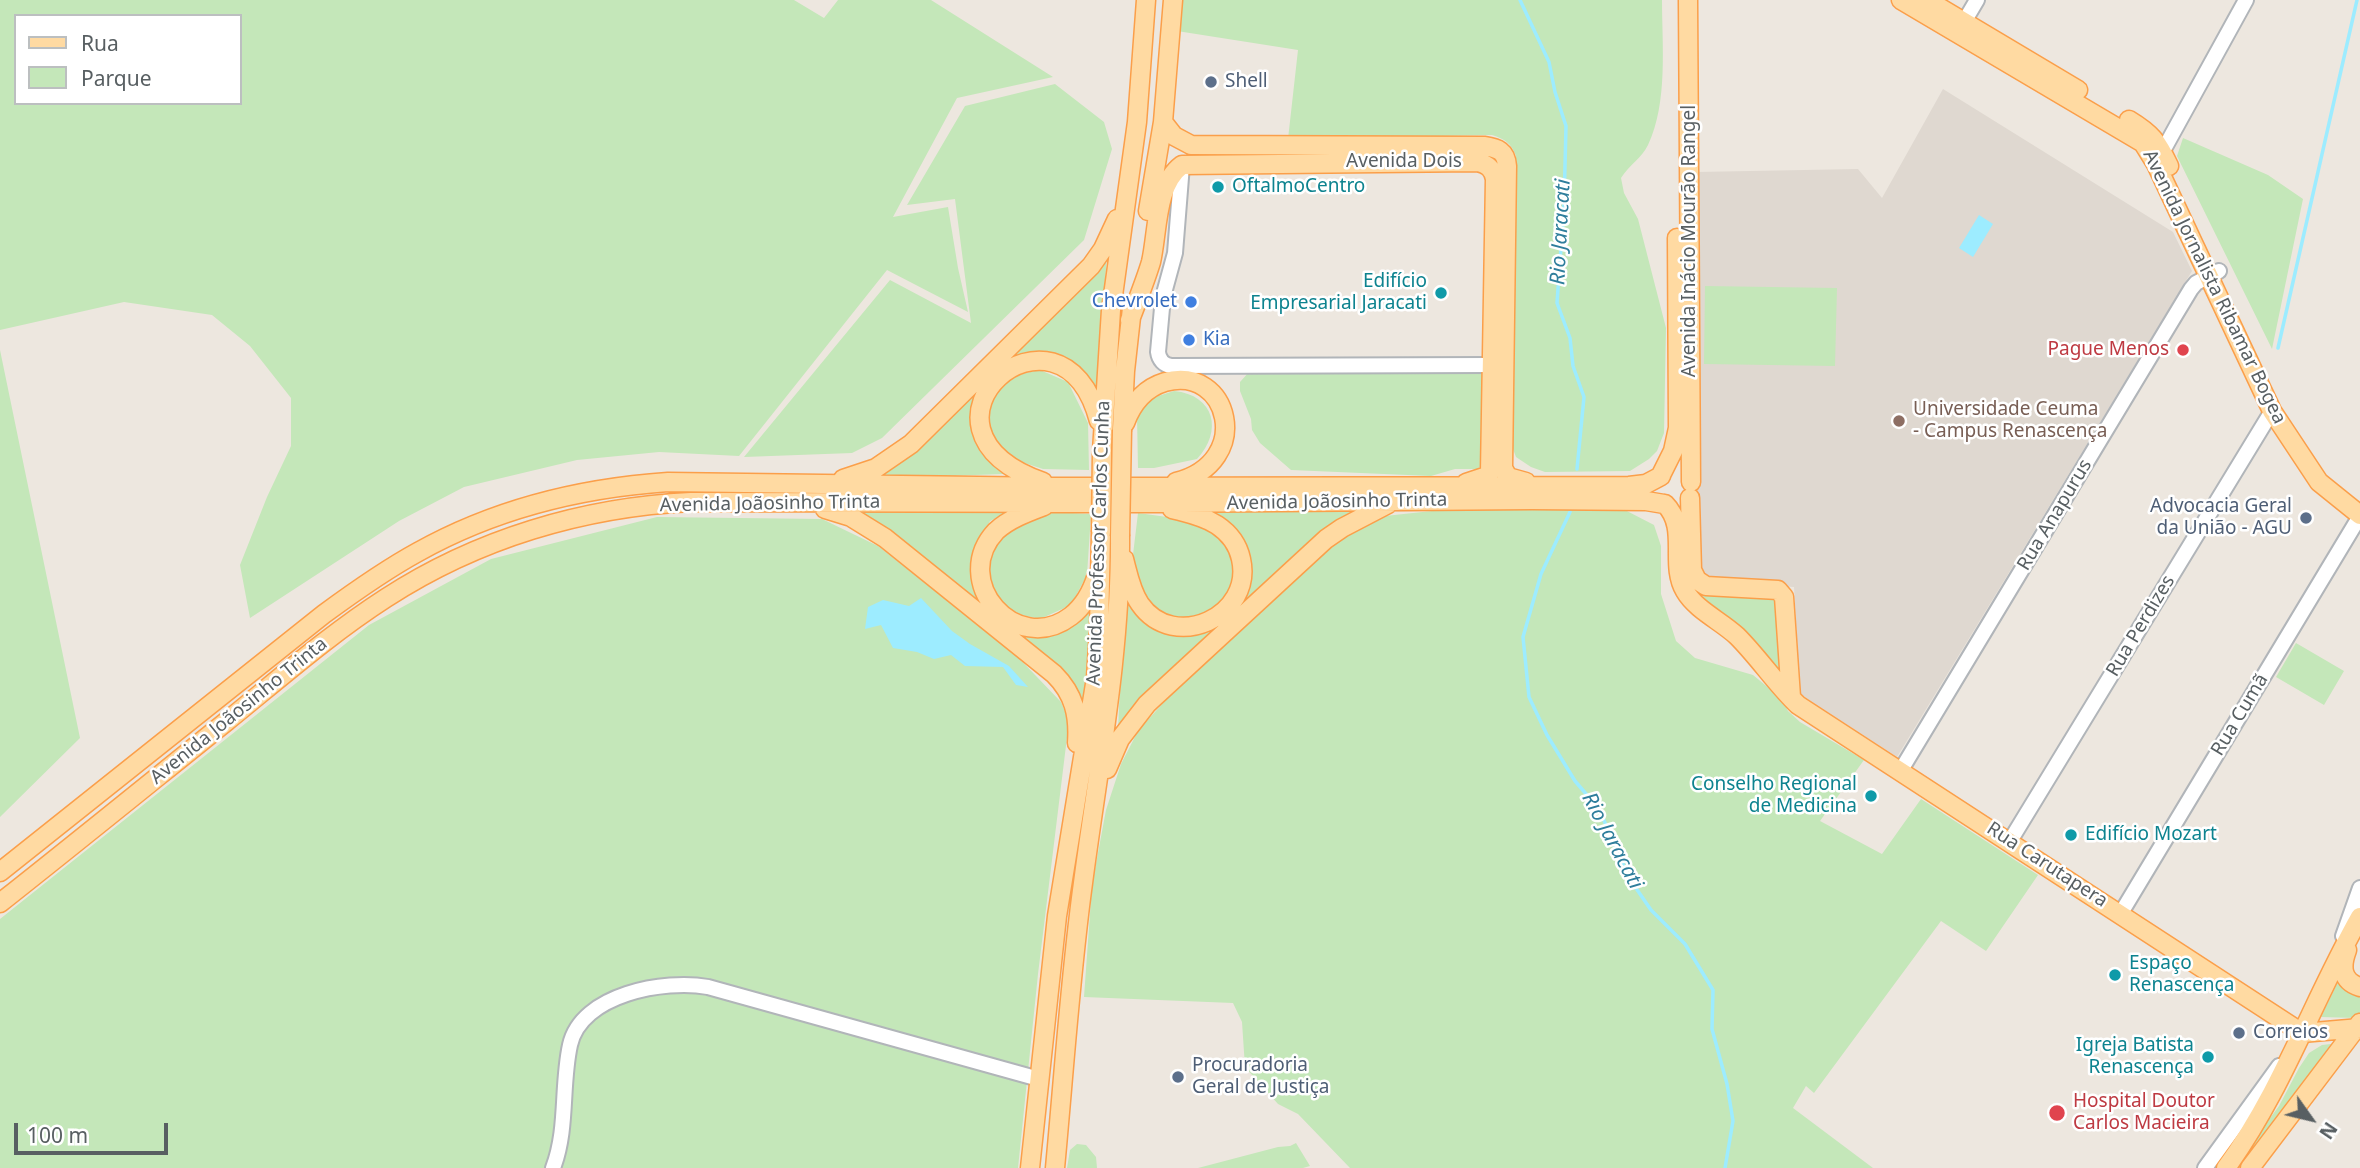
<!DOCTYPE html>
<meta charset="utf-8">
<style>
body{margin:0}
#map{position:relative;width:2360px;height:1168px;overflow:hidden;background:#ede7df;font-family:"Noto Sans",sans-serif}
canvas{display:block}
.legend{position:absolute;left:14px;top:14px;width:228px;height:91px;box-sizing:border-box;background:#fff;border:2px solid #bcbfc0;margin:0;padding:9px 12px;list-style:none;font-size:21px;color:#585f62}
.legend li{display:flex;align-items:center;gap:14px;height:35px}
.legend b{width:35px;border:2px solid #bcbfc0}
.north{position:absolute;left:2276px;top:1084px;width:70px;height:70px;-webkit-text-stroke:5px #fff;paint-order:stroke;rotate:124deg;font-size:19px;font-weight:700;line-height:28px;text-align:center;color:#585f62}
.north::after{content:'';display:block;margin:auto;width:24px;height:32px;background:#585f62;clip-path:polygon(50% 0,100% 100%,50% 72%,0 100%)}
.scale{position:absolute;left:14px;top:1123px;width:154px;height:32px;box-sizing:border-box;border:4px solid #585f62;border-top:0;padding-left:9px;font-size:21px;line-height:24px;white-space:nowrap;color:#585f62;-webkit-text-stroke:5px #fff;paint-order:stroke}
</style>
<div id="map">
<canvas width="2360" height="1168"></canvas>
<ul class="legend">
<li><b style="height:9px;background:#ffdaa2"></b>Rua</li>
<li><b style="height:19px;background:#c4e7b9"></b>Parque</li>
</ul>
<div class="north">N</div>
<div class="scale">100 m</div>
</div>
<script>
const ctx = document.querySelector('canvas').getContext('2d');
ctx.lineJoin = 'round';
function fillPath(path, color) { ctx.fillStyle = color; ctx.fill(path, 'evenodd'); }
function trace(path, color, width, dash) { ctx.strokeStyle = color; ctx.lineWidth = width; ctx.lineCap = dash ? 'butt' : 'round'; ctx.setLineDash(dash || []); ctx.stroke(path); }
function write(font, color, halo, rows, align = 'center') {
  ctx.font = font + ' "Noto Sans",sans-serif'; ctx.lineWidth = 5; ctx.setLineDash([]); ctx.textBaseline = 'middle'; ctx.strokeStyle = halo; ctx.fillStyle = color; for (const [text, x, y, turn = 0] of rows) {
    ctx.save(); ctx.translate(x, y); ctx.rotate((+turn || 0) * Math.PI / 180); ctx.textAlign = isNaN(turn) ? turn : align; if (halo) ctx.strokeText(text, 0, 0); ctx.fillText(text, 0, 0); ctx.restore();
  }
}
fillPath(new Path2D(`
 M1943,89L2173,232L2192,271L1897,757L1800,694L1794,587L1709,582L1697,571L1696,172L1858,169L1882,198Z`), '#dfd8d0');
fillPath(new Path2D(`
 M0,0H794L824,18L838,0H931L1053,77L957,98L893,217L948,207L958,268L968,312L887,270L739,456L659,452L577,460L464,487L399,521L250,618L240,565L267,497L291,446V398L250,346L212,315L124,302L0,330ZM16,16H240V103H16Z
 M1181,0H1662C1662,46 1668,102 1648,145C1642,158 1629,165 1621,178L1624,193L1638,219L1666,328L1664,433L1657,451L1649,459L1630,471L1545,472L1531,467L1516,457L1510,441L1516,156C1511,143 1505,139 1492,135L1288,139L1298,50L1177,31Z
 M1055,84L1104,122L1112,149L1084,240L882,438L852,453L744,457L890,280L971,323L955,199L907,205L965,106Z
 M2183,138L2268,175L2303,199L2272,349L2177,156Z
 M1107,256L1096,397L1082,372L1059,354L1023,353L982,387L973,405L978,445L1004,474L859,479L881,471Z
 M1705,286L1837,288L1835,366L1704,364Z
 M0,350L80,738L0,817Z
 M1040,370L1068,382L1088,423L1089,470L1043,469L1009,458L988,431C991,390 996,378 1040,370Z
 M1483,371L1481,466L1477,469H1455L1431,476L1291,470L1260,443L1252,430L1251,419L1240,391V382L1249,372Z
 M1174,391C1215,395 1223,431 1197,459L1154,468H1138L1137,416L1152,398Z
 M904,508L1015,509L990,521L975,550L972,578L982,599L1026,633L1091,604L1093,632L1087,710L1037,651L860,512Z
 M1623,509L1654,525L1661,546V594L1676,641L1695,658L1753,675L1782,699L1788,711L1800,722L1864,760L1820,821L1882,854L1921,799L2038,875L1986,951L1941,921L1814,1093L1806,1086L1793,1108L1873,1168H1350L1298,1114L1278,1104L1245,1067L1242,1022L1233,1003L1084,997L1092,885L1106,810L1121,764L1138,731L1163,703L1279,593L1336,543L1360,525L1385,516L1441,510Z
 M1222,510L1350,511V515L1118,730L1124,593L1133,608L1204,630L1249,569L1205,511Z
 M1053,512L1091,514L1087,575L1071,605L1040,619L1013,613L991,590L985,565C1003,524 1010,522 1053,512Z
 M1138,513L1189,520L1222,535L1235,558L1234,586L1213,613L1189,620L1164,615L1145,599L1132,563Z
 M657,517L822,519L878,546L1013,652L1061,702L1069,721L1038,974L1018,1168H0V919L369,625L491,559Z
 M1695,586L1778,597L1781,674L1735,623L1692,589Z
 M2296,643L2344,671L2324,705L2276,677Z
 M2338,982L2347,992L2360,997V1014L2356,1018L2321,1017Z
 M2331,1044L2332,1048L2240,1168H2233L2279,1106L2299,1068L2309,1053L2322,1045Z
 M1296,1143L1310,1166L1303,1168H1198L1278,1147L1290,1146Z
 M1077,1144L1086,1145L1096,1157L1097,1168H1067L1070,1150Z`), '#c4e7b9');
fillPath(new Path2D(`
 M1979,215L1993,224L1973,257L1959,248Z
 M921,598L952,631L970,644L1009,666L1028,687L1016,685L1003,667L965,666L951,655L934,659L917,652L893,648L881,625L865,629L868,607L883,600L909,606Z`), '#9decff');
trace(new Path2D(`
 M1520,0L1549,62L1555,92L1566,126L1564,206L1557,303L1570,338L1573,366L1584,397L1577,469
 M2278,348L2357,0
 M1570,512L1541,574L1523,637L1529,697L1547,735L1575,781L1599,809L1629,878L1651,910L1685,944L1713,990L1712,1029L1727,1084L1733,1121L1725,1168`), '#9decff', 3.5);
const minor = new Path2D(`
 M1964,22L1977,0
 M2159,158L2246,0
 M1182,165L1175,253L1163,297L1158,352C1159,360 1164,365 1171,366L1492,365
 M1901,770L2191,289L2196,283L2219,271
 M2010,841L2272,411
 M2121,913L2360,516
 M2343,936L2360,888
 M553,1168C568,1129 561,1086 570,1045C581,994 665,979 708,987L1039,1079
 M2205,1168L2279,1066`);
const major = new Path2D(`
 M1688,0L1691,482
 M1901,0L2143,143L2156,164L2272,411L2319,482L2360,515
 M1927,0L2078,90
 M2129,120C2152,134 2157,141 2169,166
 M1163,122L1174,136L1191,145L1484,146C1498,148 1506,151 1507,166L1503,468L1508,477L1526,482
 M1148,211L1163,122L1173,0
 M1130,320C1137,301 1145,282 1151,262C1158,232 1155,185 1182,165L1477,162C1487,164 1493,168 1495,179L1490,472L1487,476L1466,483
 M1125,423C1132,404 1145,388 1165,382C1229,364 1255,462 1176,482
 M1122,430L1125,371L1132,308
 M1102,451L1111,310L1137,122L1146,0
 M1661,475L1673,451L1678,428L1677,238
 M843,479L876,468L911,444L1091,266L1103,249L1117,219
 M1043,482C888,427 1061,278 1099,421
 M1690,498L1692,570L1697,580L1706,586L1778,590L1784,597L1791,697
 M1665,504C1689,528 1669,564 1685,591C1696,610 1721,621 1737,636C1759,658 1776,684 1798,705L2302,1033
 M1044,506C1028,512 1009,519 996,531C949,581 1016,658 1071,616C1084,606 1092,591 1097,575
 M825,509L851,517L885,538L1054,674C1074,694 1079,715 1077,743
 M1124,559C1128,574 1131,591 1140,604C1174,653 1254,616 1241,559C1238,545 1229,533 1217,525C1203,516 1187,513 1172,509
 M1107,769L1120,739L1147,704L1326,539L1342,528L1388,504
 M0,872L324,614C354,592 385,570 418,552C495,509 580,488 668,482L1056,487L1629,486L1646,484L1661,476
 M0,903C76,843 151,782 227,721C279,679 330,634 386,598C477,539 583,507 691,502L1151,503L1532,500L1646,501L1664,504
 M2347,950C2341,966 2341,981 2360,987
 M2302,1033L2360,1028
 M1030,1168L1057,916L1096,678L1099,630L1101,532
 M1055,1168C1064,1073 1070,978 1083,883C1098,768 1121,653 1120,536
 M2226,1168C2282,1091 2313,1000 2360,917
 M2250,1168L2360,1023`);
trace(minor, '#b1b5b9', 18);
trace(major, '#fb9f4a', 21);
trace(minor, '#fff', 14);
trace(major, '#ffdaa2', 18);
const majorBridge = new Path2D(`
 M1101,532L1102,451
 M1120,536L1122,430`);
trace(majorBridge, '#fb9f4a', 21, []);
trace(majorBridge, '#ffdaa2', 18);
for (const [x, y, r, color] of [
 [1211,82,7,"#5c6f8a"],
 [1218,187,7,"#0f9aa8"],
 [1441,293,7,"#0f9aa8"],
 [1191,302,7,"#3f7fe0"],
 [1189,340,7,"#3f7fe0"],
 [2183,350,7,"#e0444e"],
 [1899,421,7,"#8d6e63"],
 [2306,518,7,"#5c6f8a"],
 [1871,796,7,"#0f9aa8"],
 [2071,835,7,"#0f9aa8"],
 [2115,975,7,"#0f9aa8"],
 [2239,1033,7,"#5c6f8a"],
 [2208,1057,7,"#0f9aa8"],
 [1178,1077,7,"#5c6f8a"],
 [2057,1113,9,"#e0444e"]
]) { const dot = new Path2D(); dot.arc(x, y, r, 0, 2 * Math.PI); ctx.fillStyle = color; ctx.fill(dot); trace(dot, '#fff', 2.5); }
write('19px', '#4e5e75', '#fff', [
 ["Shell",1225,82],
 ["Advocacia Geral",2292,507,"right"],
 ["da União - AGU",2292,529,"right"],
 ["Correios",2253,1033],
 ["Procuradoria",1192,1066],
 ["Geral de Justiça",1192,1088]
], 'left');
write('19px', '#585f62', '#fff', [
 ["Avenida Dois",1404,162],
 ["Avenida Inácio Mourão Rangel",1690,241,-90],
 ["Avenida Jornalista Ribamar Bogea",2214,287,64],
 ["Avenida Joãosinho Trinta",1337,502,-1],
 ["Avenida Joãosinho Trinta",770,504,-1],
 ["Rua Anapurus",2055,515,-59],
 ["Avenida Professor Carlos Cunha",1099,543,-88],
 ["Rua Perdizes",2141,626,-59],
 ["Avenida Joãosinho Trinta",239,711,-39],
 ["Rua Cumã",2240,715,-59],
 ["Rua Carutapera",2047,865,33]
]);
write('19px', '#0d838f', '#fff', [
 ["OftalmoCentro",1232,187],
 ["Edifício",1427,282,"right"],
 ["Empresarial Jaracati",1427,304,"right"],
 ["Conselho Regional",1857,785,"right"],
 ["de Medicina",1857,807,"right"],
 ["Edifício Mozart",2085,835],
 ["Espaço",2129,964],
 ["Renascença",2129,986],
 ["Igreja Batista",2194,1046,"right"],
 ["Renascença",2194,1068,"right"]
], 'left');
write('19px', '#366cbe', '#fff', [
 ["Chevrolet",1177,302],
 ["Kia",1203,340,"left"]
], 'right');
write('19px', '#be3a42', '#fff', [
 ["Pague Menos",2169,350],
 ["Hospital Doutor",2073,1102,"left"],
 ["Carlos Macieira",2073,1124,"left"]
], 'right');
write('19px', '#785e54', '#fff', [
 ["Universidade Ceuma",1913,410],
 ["- Campus Renascença",1913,432]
], 'left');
write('italic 21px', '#2e7e9c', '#fff', [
 ["Rio Jaracati",1561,232,-87],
 ["Rio Jaracati",1612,841,62]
]);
</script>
